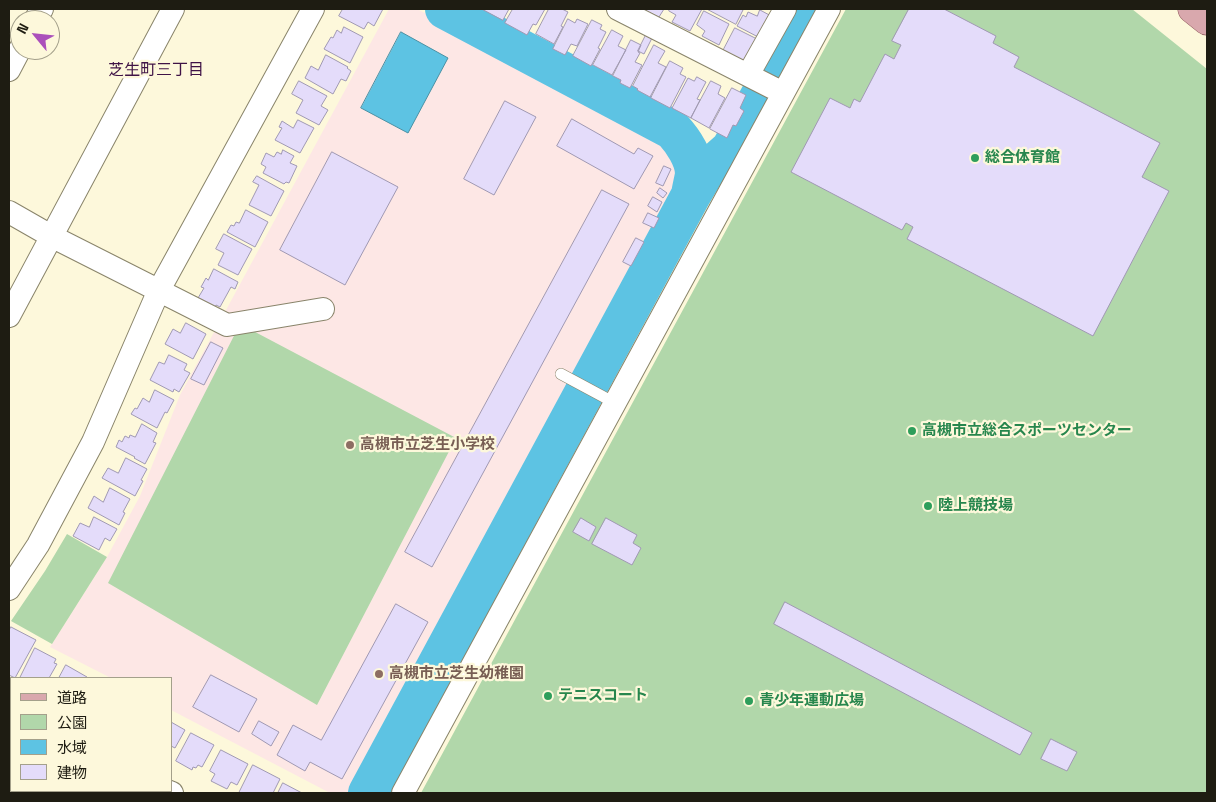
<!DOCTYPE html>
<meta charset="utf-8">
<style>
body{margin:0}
#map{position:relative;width:1216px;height:802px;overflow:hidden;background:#fdf8db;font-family:"Space Grotesk","Noto Sans JP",sans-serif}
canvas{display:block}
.frame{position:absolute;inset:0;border:10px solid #1e1c12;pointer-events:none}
.legend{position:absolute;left:10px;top:677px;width:162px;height:115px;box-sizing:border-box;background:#fdf8db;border:1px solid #a4a08b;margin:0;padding:6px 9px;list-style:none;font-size:15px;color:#1e1c12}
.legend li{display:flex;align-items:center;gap:10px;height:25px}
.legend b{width:25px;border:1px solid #a4a08b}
.north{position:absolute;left:10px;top:10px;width:50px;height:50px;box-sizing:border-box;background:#fdf8db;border:1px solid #a4a08b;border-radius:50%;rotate:298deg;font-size:14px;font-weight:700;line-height:20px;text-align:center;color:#1e1c12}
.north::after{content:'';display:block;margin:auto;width:18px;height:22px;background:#ab50bb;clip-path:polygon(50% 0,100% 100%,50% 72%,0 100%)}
</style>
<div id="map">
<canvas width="1216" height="802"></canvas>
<div class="frame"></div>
<ul class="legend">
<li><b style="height:6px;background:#d9a8ad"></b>道路</li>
<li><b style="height:14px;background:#b1d7aa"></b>公園</li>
<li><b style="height:14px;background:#5dc3e3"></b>水域</li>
<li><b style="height:14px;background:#e4dcfa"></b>建物</li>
</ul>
<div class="north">N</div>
</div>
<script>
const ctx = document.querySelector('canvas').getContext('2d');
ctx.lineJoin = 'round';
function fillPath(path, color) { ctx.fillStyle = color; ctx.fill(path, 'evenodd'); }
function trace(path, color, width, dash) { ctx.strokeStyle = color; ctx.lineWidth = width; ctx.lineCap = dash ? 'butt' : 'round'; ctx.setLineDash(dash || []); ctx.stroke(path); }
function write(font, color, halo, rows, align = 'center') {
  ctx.font = font + ' "Space Grotesk","Noto Sans JP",sans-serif'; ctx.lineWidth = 4.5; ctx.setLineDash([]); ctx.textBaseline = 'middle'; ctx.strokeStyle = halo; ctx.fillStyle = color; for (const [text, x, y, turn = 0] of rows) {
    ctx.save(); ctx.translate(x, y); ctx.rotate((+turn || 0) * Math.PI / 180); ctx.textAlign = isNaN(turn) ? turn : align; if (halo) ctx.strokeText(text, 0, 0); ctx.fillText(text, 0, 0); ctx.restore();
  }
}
fillPath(new Path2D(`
 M389,9H417L661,135L677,157L678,185L356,793H330L171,710V678H111L50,647L107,557L140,496L180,395Z`), '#fde7e5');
fillPath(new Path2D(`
 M846,9H1132L1207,69V793H421Z
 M240,324L456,438L317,705L108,583Z
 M67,534L107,557L52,644L11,621L45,571Z`), '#b1d7aa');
const water = new Path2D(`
 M401,32L448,58L408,133L361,108Z`);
fillPath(water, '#5dc3e3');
trace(water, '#4a91a4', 1);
trace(new Path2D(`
 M691,195L704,173L731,149L808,9
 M368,793L691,195C692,188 694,181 695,174C695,159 683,141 673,130L445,9`), '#5dc3e3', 40);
const building = new Path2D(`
 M343,9H383L374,26L368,22L364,29L339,16Z
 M482,9H509L503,20Z
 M513,9H545L536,25L533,24L527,35L505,23Z
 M549,9H562L568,12L561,26L563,27L554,44L536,34Z
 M643,9H664L659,17Z
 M670,9H702L690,31L672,22L676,15L669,11Z
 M707,9H740L743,10L736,24Z
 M909,9H944L996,36L993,43L1019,57L1014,67L1160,143L1142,177L1169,191L1093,336L907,239L913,227L906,223L902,230L791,172L830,98L850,108L854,99L860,102L885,54L894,59L901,45L892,41Z
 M760,10L773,17L762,39L737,26L743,15L746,17L748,12L757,16Z
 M704,11L729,24L719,45L702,36L705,31L697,25Z
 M568,19L575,23L577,19L588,24L577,46L571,44L565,55L553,49Z
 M592,20L602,25L600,29L606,32L598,48L600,49L591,66L573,56Z
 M344,27L363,37L350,63L324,49L331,37L333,38L337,30L341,33Z
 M735,28L761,41L743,62L723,51Z
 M612,30L623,36L618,46L626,50L612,75L593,65Z
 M646,35L652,38L644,54L638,51Z
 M631,40L641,45L638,52L640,53L635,62L642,65L630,88L620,83L621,80L613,76Z
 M654,45L665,51L658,63L666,67L650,97L637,90L638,89L633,86Z
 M326,55L348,67L347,68L351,71L346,81L341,79L333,94L305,78L311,66L318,70Z
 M670,61L683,68L680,74L686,77L670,108L651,98Z
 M697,77L706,82L697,99L700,100L691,118L672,108L688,78L694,81Z
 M299,81L327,96L321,106L328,110L319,125L296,113L303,100L292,94Z
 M711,81L721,86L718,94L725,98L709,128L691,118Z
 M732,88L746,95L740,108L744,111L736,126L733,125L727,138L710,129Z
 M505,101L536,117L494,195L464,179Z
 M572,119L634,154L638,148L653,156L634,189L557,146Z
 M298,120L314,128L300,153L275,140L282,128L279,127L282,121L293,128Z
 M283,150L294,156L290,163L297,166L289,183L286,182L284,184L263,173L266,167L261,164L266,153L274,157L277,152L281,154Z
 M332,152L398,187L345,285L280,250Z
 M664,166L671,169L663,186L656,183Z
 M257,176L284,191L271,216L249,205L259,185L253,182Z
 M660,188L667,193L663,198L657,193Z
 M602,190L629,204L432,567L405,552Z
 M653,197L662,202L657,212L648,206Z
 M246,210L268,222L255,247L227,232L231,225L234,226L236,222L239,223Z
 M648,213L659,218L654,228L643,223Z
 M224,234L252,249L238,275L218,265L224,253L216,249Z
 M636,238L644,242L631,266L623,262Z
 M214,269L238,282L235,289L231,287L220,307L216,305L215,307L198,298L204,288L201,287L206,278L208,280Z
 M186,323L206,334L193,359L165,344L173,329L180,333Z
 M211,342L223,348L204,385L191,379Z
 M169,355L187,364L184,370L190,373L179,392L174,389L173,392L150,380L159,362L164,364Z
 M155,390L174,400L167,413L165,412L157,428L131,414L135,408L137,409L143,398L149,402Z
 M142,424L157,433L153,442L156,443L145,464L134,458L135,457L116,447L119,440L122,442L125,436L129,438L130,435L135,437Z
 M126,458L147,469L141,480L143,481L135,496L102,478L108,468L118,473Z
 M110,488L130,499L123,512L125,513L119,525L88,508L94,496L103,502Z
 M94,517L117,529L110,541L105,538L99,550L73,536L80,523L89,527Z
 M581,518L596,527L589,541L573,532Z
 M606,518L637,535L633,543L641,548L632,565L592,544Z
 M785,602L1032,733L1020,755L774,624Z
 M396,604L428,622L342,779L310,762L305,771L277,755L293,725L321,740Z
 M11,627L36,640L15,678L9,675V631Z
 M35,648L56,659L54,663L57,664L49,678H20Z
 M66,665L87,677L86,678H59Z
 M211,675L257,699L239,732L193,707Z
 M259,721L279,732L271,746L252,734Z
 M171,722L185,730L175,748L171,746Z
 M191,733L214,745L202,767L198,765L196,768L193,767L192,770L176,761Z
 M1051,739L1077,752L1067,771L1041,759Z
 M221,750L248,764L237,785L231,782L227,789L211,781L215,774L210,771Z
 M253,765L280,779L273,793H239Z
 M283,783L302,793H278Z
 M112,791H124L123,793H111Z`);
fillPath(building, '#e4dcfa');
trace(building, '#a099b3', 1);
const service = new Path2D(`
 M561,374L615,403`);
const minor = new Path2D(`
 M618,9L783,93
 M35,20L42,9
 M9,70L20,49
 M748,75L785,9
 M9,212L51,236L227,325L323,309
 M9,316L173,9
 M9,589L38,545L93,442L159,290L313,9
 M9,706L11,708
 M9,764L11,759
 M167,791L172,793
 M96,793L97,791
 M403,793L829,9`);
const primary = new Path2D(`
 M1192,9L1207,21`);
trace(service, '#89846a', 12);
trace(minor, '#89846a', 24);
trace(primary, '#875154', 29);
trace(service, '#fff', 11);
trace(minor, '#fff', 22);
trace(primary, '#d9a8ad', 28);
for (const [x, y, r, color] of [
 [975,158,5,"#2e9e5b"],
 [912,431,5,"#2e9e5b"],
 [350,445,5,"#8d6e63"],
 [928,506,5,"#2e9e5b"],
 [379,674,5,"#8d6e63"],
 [548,696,5,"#2e9e5b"],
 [749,701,5,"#2e9e5b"]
]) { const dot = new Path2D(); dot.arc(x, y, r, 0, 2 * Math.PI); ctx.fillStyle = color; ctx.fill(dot); trace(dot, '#fdf8db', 2); }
write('bold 15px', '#27864d', '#fdf8db', [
 ["総合体育館",985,158],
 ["高槻市立総合スポーツセンター",922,431],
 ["陸上競技場",938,506],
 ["テニスコート",558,696],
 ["青少年運動広場",759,701]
], 'left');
write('bold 15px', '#785e54', '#fdf8db', [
 ["高槻市立芝生小学校",360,445],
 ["高槻市立芝生幼稚園",389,674]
], 'left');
write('16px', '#3f1346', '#fdf8db', [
 ["芝生町三丁目",156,71]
]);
</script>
